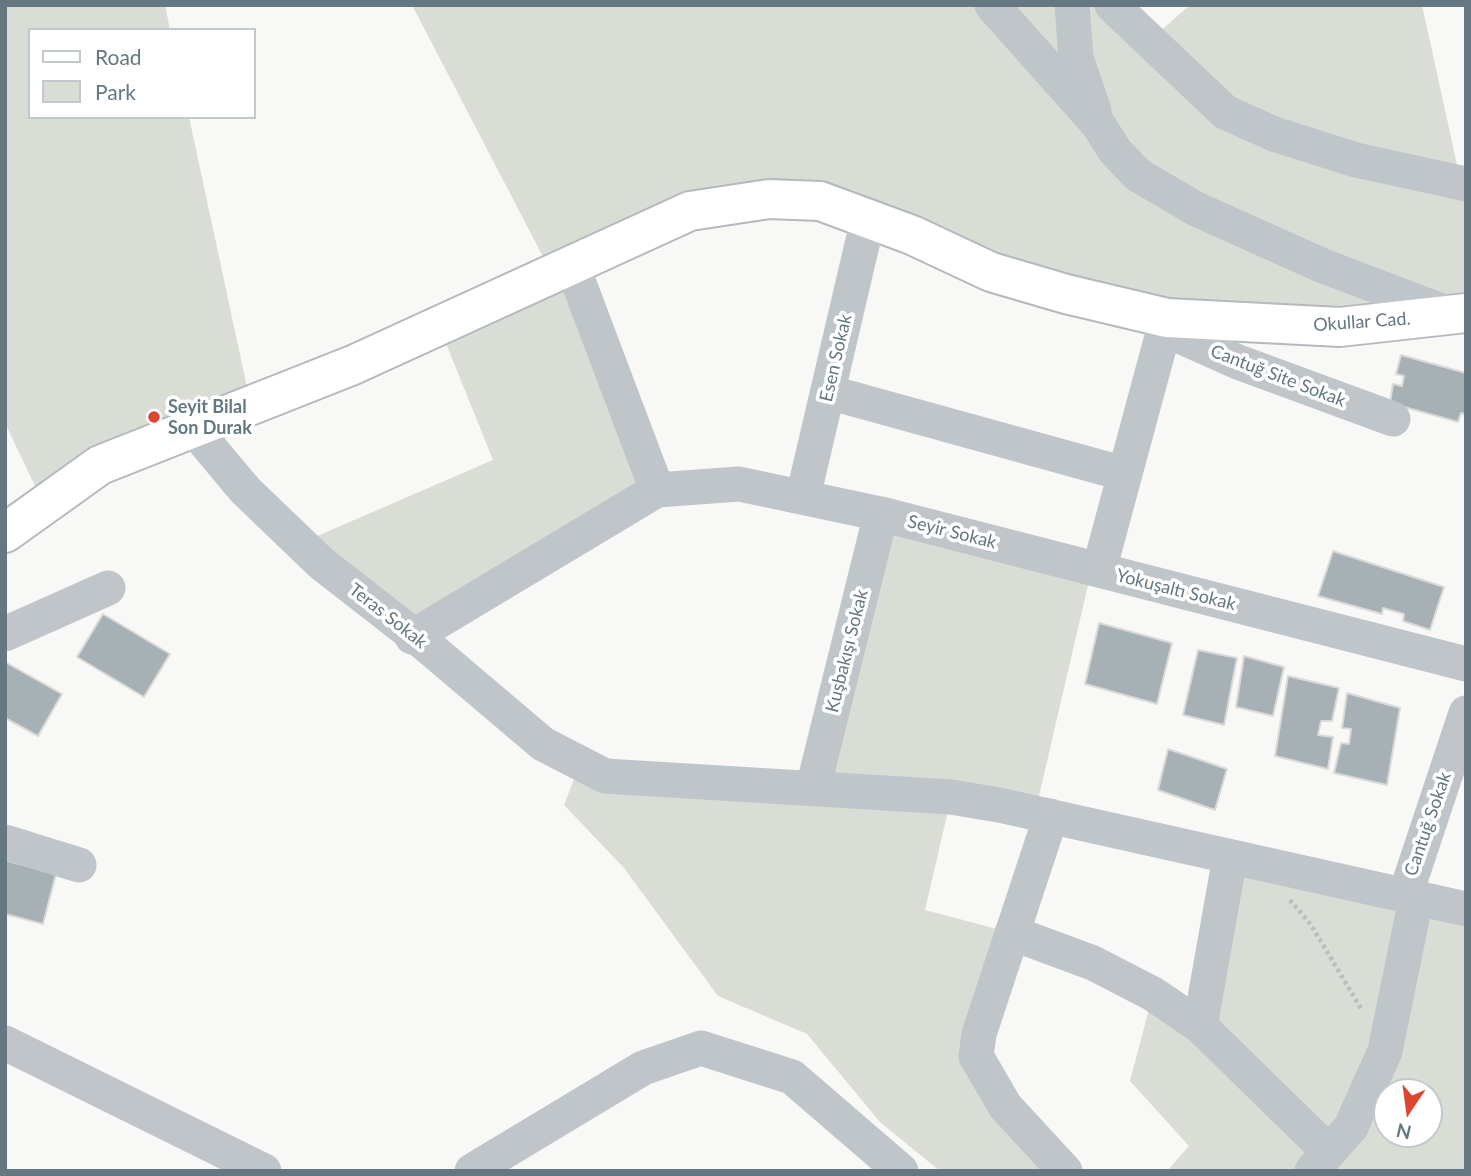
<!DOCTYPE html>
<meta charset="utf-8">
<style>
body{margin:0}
#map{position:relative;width:1471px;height:1176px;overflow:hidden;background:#f8f8f6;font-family:Lato,sans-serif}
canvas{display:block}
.frame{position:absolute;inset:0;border:7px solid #657780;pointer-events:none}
.legend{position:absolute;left:28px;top:28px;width:228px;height:91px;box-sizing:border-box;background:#fff;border:2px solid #c1c9cc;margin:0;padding:9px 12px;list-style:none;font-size:21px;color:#657780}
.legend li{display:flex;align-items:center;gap:14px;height:35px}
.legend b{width:35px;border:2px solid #c1c9cc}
.north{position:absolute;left:1373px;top:1078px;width:70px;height:70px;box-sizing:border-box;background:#fff;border:2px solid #c1c9cc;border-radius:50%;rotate:193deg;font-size:19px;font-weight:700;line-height:28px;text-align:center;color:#657780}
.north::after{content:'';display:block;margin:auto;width:24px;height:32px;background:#dd4731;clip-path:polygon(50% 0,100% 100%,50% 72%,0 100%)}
</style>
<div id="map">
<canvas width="1471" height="1176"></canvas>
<div class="frame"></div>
<ul class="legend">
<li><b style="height:9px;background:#fff"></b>Road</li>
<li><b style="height:19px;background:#d9ddd5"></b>Park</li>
</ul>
<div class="north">N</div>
</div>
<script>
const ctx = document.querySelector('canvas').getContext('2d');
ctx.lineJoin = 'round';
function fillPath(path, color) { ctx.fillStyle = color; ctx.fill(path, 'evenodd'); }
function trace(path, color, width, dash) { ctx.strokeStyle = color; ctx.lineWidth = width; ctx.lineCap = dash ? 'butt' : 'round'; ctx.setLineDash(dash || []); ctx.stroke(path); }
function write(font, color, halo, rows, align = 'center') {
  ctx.font = font + ' Lato,sans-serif'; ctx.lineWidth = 7; ctx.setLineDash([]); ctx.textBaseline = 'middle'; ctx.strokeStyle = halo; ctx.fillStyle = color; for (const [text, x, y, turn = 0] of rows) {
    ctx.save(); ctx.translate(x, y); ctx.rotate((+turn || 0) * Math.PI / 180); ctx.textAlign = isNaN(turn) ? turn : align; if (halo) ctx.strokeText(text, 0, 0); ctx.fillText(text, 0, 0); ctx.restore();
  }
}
fillPath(new Path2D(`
 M5,5H165L170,30H30V117H189L251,406L44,505L5,423Z
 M412,5H1112L1150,40L1190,5H1422L1461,183L1466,184V313L1257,325L769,199L572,266L657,490L412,637L301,543L493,460L439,326L552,274Z
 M881,514L1092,568L1035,813L951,798L925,910L1012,933L979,1034L1065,1171H940L880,1122L807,1034L718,996L624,868L564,805L580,764L813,787Z
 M1230,857L1466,909V1171H1167L1189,1146L1130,1081L1153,994L1199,1025ZM1387,1092H1429V1134H1387Z`), '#d9ddd5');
const building = new Path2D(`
 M1401,355L1466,373V415L1461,413L1458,422L1390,403L1393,384L1402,386L1404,376L1396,374Z
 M1333,551L1444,587L1430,630L1403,621L1404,614L1383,608L1382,614L1318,596Z
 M103,614L170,654L144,697L77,657Z
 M1099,623L1172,643L1157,704L1085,684Z
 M1198,650L1237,658L1224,725L1183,715Z
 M1244,656L1284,667L1273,716L1236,707Z
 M5,662L62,694L38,736L5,718Z
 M1288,676L1339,688L1332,721H1321L1318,735L1333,737L1328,769L1275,756Z
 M1347,693L1400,708L1387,785L1334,773L1341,743L1349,744L1351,729L1342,728Z
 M1168,749L1227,769L1215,810L1158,790Z
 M5,860L56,874L43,924L5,914Z`);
fillPath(building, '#a7b1b5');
trace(building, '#dadad8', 2);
const major = new Path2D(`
 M5,533L100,465L353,365L690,211L769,199L820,201L912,235L991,272L1066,294L1167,318L1340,327L1466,313`);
trace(major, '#b3b9bc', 42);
trace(new Path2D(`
 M1290,900L1311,925L1362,1010`), '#babec0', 4.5, [3.5, 3.5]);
trace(new Path2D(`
 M992,5L1098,124L1115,151L1138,175L1196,209L1321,265L1452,315
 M1072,5L1076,58L1094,111
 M1112,5L1225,112L1274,134L1356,160L1466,184
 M572,265L657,490
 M1167,318L1099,570L1466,664
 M1164,329L1238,362L1393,419
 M828,392L1125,474
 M194,429L245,490L321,563L425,644L543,744L605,776L951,797L999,805L1466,909
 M803,497L868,219
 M5,634L108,588
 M412,637L657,490L739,484L881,514L1099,570
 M813,788L881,514
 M1051,816L979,1034L976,1056L1005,1106L1065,1171
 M5,842L79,865
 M1405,896L1466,713
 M1012,933L1093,963L1153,994L1200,1026L1329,1152
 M1200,1026L1230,857
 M5,1043L264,1171
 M472,1171L643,1068L701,1048L792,1077L901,1171
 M1312,1171L1351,1127L1385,1051L1416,899`), '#bfc5c8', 35);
trace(major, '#fff', 38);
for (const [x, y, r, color] of [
 [154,417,7,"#dd4731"]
]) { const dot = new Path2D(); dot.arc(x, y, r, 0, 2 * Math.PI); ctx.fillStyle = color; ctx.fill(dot); trace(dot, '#fff', 2.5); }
write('18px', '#657780', '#fff', [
 ["Okullar Cad.",1362,322,-4],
 ["Esen Sokak",836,358,-77],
 ["Cantuğ Site Sokak",1278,376,21],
 ["Seyir Sokak",952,532,14],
 ["Yokuşaltı Sokak",1176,590,14],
 ["Teras Sokak",388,616,38],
 ["Kuşbakışı Sokak",847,651,-76],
 ["Cantuğ Sokak",1428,824,-71]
]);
write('bold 18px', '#657780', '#fff', [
 ["Seyit Bilal",168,407],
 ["Son Durak",168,428]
], 'left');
</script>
